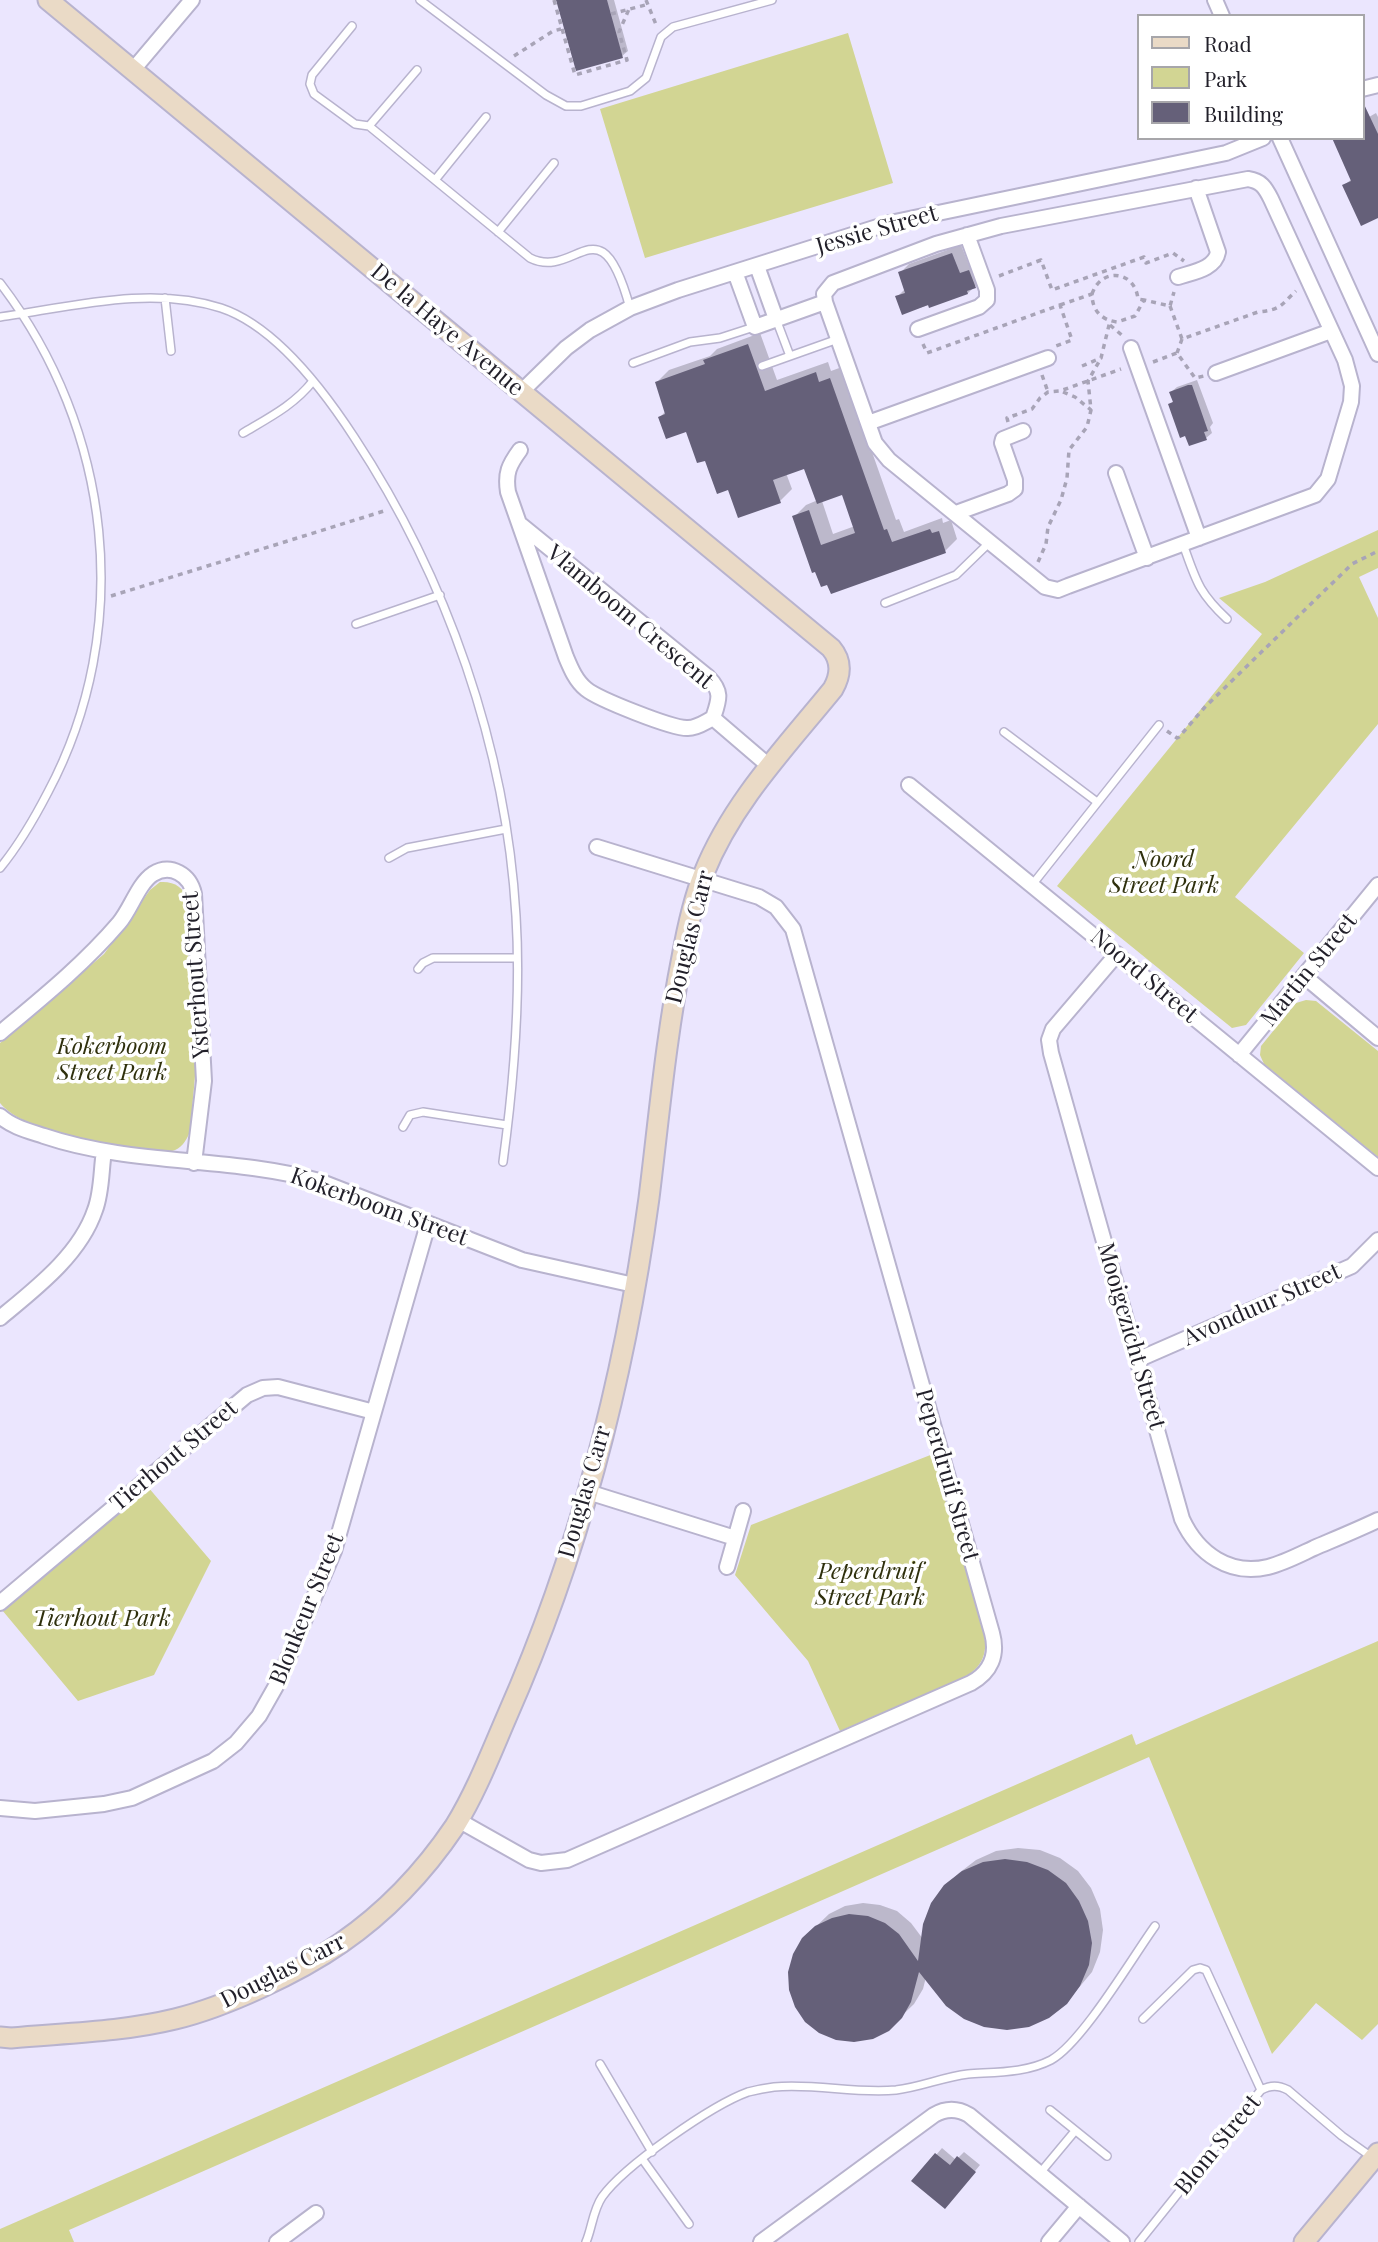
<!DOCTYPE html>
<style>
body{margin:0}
#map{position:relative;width:1378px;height:2242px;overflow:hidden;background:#ebe6fe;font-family:"Playfair Display",serif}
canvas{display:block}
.legend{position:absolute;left:1137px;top:14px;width:228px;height:126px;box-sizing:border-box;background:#fff;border:2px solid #a7a6aa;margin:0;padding:9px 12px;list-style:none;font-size:21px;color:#22202a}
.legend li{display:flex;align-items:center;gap:14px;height:35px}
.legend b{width:35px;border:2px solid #a7a6aa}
</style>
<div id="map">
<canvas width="1378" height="2242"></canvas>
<ul class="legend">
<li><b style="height:9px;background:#eadac6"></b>Road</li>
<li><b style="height:19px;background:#d2d593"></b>Park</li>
<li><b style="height:19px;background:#656079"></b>Building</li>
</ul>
</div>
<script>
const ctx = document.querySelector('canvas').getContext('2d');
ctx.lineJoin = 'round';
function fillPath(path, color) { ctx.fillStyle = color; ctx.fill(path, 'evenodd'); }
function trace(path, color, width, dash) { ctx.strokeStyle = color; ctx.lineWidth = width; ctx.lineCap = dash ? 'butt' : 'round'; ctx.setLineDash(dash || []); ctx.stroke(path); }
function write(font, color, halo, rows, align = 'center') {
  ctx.font = font + ' "Playfair Display",serif'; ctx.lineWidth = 7; ctx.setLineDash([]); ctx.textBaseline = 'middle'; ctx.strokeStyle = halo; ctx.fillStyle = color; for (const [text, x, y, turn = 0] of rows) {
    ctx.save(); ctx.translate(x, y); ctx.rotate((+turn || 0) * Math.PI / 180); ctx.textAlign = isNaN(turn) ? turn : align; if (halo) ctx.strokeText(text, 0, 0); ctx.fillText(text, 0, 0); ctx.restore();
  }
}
fillPath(new Path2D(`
 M848,33L893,183L645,258L600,109Z
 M1378,530V568L1359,577L1378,618V724L1235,897L1304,953L1246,1025L1232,1028L1057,886L1262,634L1219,598L1265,582Z
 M160,882C174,881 184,887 188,901L196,1065L190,1132C186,1141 181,1149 172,1151C162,1154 149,1150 139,1149C102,1145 24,1132 0,1103V1043L104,954L150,890Z
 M1306,1000L1316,1001L1378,1051V1157L1264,1064L1260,1055L1261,1046L1296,1003Z
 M933,1454L984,1635C988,1653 982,1667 965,1677L840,1731L808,1661L735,1575L751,1525Z
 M148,1487L211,1561L154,1675L78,1701L2,1610Z
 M1378,1641V2024L1362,2040L1316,2003L1272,2054L1149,1757L69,2230L74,2242H0V2229L1132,1734L1136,1745Z`), '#d2d593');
fillPath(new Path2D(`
 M558,0H614L628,51L622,56Z
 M1376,113L1378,117V216L1344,185L1352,179L1362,138V121Z
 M961,245L969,265L978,262L984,278L968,293L903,313L897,297L905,289L900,273L909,264Z
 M760,333L777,380L828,362L831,371L842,367L896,520L899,519L904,532L942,518L943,523L951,520L957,539L945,551L832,592L794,517L806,505L818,500L805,466L786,473L792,489L780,501L739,516L729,488L687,430L660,417L666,411L657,382L669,370L710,356L717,349ZM843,493L855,526L833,534L822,501Z
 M1197,380L1213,423L1210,427L1212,433L1206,438L1190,444L1170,405L1174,400L1171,392L1177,387Z
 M1018,1848L1040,1850L1060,1858L1078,1871L1091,1888L1100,1909L1103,1930L1100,1952L1092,1972L1066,2003L926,1977L923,1989L914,2004L888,2029L803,1939L829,1914L845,1906L863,1903L880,1905L897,1911L911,1923L923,1939L946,1886L959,1873L976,1860L996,1851Z
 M942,2148L956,2160L964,2152L980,2165L950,2201L914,2181Z`), '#0003');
fillPath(new Path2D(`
 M556,0H607L623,58L576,71Z
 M1362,100L1378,134V218L1361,226L1342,185L1351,181L1332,138H1362Z
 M952,253L960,273L969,270L976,288L967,291L968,294L929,308L928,305L902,315L895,296L905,293L898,272Z
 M748,344L765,391L816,372L819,382L830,378L884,530L887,529L892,542L930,529L932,533L939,531L946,553L831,594L827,585L821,587L815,572L812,573L792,516L809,510L821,545L855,533L842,495L817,504L804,469L773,480L781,503L738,518L728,490L717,494L705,461L697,463L686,432L666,439L658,417L665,414L655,382L705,364L703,360Z
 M1188,385H1192L1208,431L1204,432L1207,440L1189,446L1185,436L1180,438L1168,404L1173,402L1169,392Z
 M1005,1859L1027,1862L1048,1870L1066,1883L1079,1901L1088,1921L1092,1943L1089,1965L1080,1986L1067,2004L1049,2018L1029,2027L1007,2030L984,2027L964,2019L946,2006L919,1972L911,2002L902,2018L889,2031L873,2039L854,2042L836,2040L819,2033L805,2022L795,2007L789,1990L788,1972L793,1954L802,1938L815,1926L832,1918L849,1914L868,1916L885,1923L899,1934L918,1961L923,1924L931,1903L944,1885L962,1871L983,1862Z
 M935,2153L950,2165L957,2156L976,2172L945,2209L911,2181Z`), '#656079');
const lane = new Path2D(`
 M420,0L546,95L566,106H581L630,91L646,78L661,37L673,27L772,0
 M352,26L312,75L310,84L314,94L355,124L369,126L530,258C577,281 600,198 630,308
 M369,126L417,70
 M435,180L486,117
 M498,232L554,163
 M0,283C112,429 135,628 48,792C34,819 19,845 0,868
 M165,298L171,351
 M0,317C70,307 151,285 221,308C275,326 324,391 354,437C447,578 506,747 516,916C521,997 514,1081 503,1162
 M776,319L790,356
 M633,363L690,342L720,338L754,327
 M762,366L838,339
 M243,433C270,417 294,405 313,381
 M1183,544C1196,580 1198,592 1227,619
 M885,603L956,575L990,542
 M356,624L440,595
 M1004,732L1097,802
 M389,858L407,848L506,829
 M1032,885L1159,725
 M418,969L423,963L433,958H517
 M403,1127L410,1115L423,1112L507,1125
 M1143,2019L1193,1970L1200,1968L1206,1970L1261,2090
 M600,2064L652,2152
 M1050,2110L1107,2156
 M643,2160L689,2224
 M1040,2173L1075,2131
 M586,2242C592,2228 593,2210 602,2197C624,2166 712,2105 748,2092C756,2090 766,2088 774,2087C815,2083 855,2094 896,2090C921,2087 943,2077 968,2074C996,2072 1026,2073 1051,2060C1082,2043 1132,1958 1155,1926
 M1139,2242L1261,2090C1271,2085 1278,2085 1288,2090L1342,2136L1373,2158`);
const street = new Path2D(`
 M1215,0L1222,16
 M132,71L192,0
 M1362,89L1378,85
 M1280,138L1378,354
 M1248,179C1261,181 1265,187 1271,199L1345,360L1352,386L1351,402L1328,479L1315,495L1068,586L1058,590L1045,587L889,460L875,443L825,302L824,294L833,283L936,244L1001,226Z
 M757,266L776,319
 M735,272L755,327L825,302
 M1178,277C1193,272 1215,269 1218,252L1196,188
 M918,329L979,307L987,300V290L967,235
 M1131,348L1199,538
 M1216,373L1331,331
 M521,392L566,348L590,330L630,308L678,290L890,223L1226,153L1263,138
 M868,423L1048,358
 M520,450C509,465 505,473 508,492L566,657C571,669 576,681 586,689C598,699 673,729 688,728C697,728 705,722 713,718C719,700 723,692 708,677L521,525
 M1116,473L1147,558
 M956,513L1008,494L1015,489V480L1002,443L1003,439L1023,431
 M713,718L769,766
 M909,785L1378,1168
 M1117,954L1053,1029L1049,1040L1051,1053L1182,1519C1198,1554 1230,1576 1268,1567C1284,1563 1299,1555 1314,1548C1335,1539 1357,1530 1378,1520
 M1304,976L1378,1038
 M0,1033C42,998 84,964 119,923C131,909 138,884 153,874C171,863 190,875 194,894L204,1081L194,1163
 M1239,1055L1378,885
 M0,1116C12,1127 29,1131 44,1136C133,1166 229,1156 319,1181L522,1260L634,1285
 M0,1318C35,1289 80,1255 95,1210C102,1192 101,1170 104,1151
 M1137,1360L1352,1266L1378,1240
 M588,1492L735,1538
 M727,1567L743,1511
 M0,1603L247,1395L263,1388L278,1387L374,1412
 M0,1808L35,1811L104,1804L132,1798L213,1761L236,1743L259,1716L276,1686L334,1551L428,1224
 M458,1820L529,1860L541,1863L567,1860L971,1683C991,1672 998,1655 992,1633L793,929L776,907L759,897L597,847
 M277,2242L316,2213
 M761,2242L934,2115C946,2108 957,2108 969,2115L1122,2242
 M1049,2242L1079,2206`);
const secondary = new Path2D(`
 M0,2037L11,2038C65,2033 122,2032 175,2019C225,2007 298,1973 341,1943C386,1912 424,1872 455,1826C476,1792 491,1753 507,1716C579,1553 625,1375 649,1198C659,1117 666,1037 682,957C687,929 693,900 704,873C732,803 785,748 833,689C841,675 842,661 831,648L48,0
 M1304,2242L1378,2153`);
trace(lane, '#b8b3ce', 10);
trace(street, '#b8b3ce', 18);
trace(secondary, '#b8b3ce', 23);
trace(new Path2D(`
 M554,0L575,75L627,60L619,32L629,9
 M646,0L657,27
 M611,14L649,4
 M514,56L553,31L561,29
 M999,276L1041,260L1052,290L1144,257L1146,263L1173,253L1184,261
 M1092,294C1101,267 1135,270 1138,299L1144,300
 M1060,305L1092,294C1092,310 1101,320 1117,322L1135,316L1144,300L1170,306L1174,292
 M1170,306L1182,339L1258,312C1281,310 1281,305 1296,291
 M1110,325L1124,337
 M923,344L927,353L1060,305L1072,340L1056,346
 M1177,353L1182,339
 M1153,362L1177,353L1195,378L1204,376
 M1082,366L1101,358L1110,321
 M1042,375L1048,392
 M1063,392L1075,397L1091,410
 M1008,422L1007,418L1032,409L1040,398L1048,392L1060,391L1121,369
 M1038,562L1046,544L1048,527L1061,500L1067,478L1069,450L1087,427L1091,410L1088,381L1101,358
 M111,596L384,511
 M1167,731L1177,738L1179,737L1205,707L1352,564L1378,551`), '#a8a4b7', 3.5, [5, 5]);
trace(lane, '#fff', 7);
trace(street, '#fff', 14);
trace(secondary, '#eadac6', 19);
write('23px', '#22202a', '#fff', [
 ["Jessie Street",877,230,-16],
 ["De la Haye Avenue",447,330,40],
 ["Vlamboom Crescent",630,617,40],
 ["Douglas Carr",690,937,-76],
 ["Martin Street",1309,970,-51],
 ["Ysterhout Street",196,975,-94],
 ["Noord Street",1144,976,40],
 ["Kokerboom Street",379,1207,20],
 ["Avonduur Street",1262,1305,-24],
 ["Mooigezicht Street",1131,1336,74],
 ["Tierhout Street",174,1456,-40],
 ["Peperdruif Street",947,1475,74],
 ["Douglas Carr",585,1492,-74],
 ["Bloukeur Street",307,1609,-68],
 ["Douglas Carr",283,1971,-27],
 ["Blom Street",1218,2145,-51]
]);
write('italic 23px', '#2f300d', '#fff', [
 ["Noord",1164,860],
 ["Street Park",1164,886],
 ["Kokerboom",112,1047],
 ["Street Park",112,1073],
 ["Peperdruif",870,1572],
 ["Street Park",870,1598],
 ["Tierhout Park",102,1619]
]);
</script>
